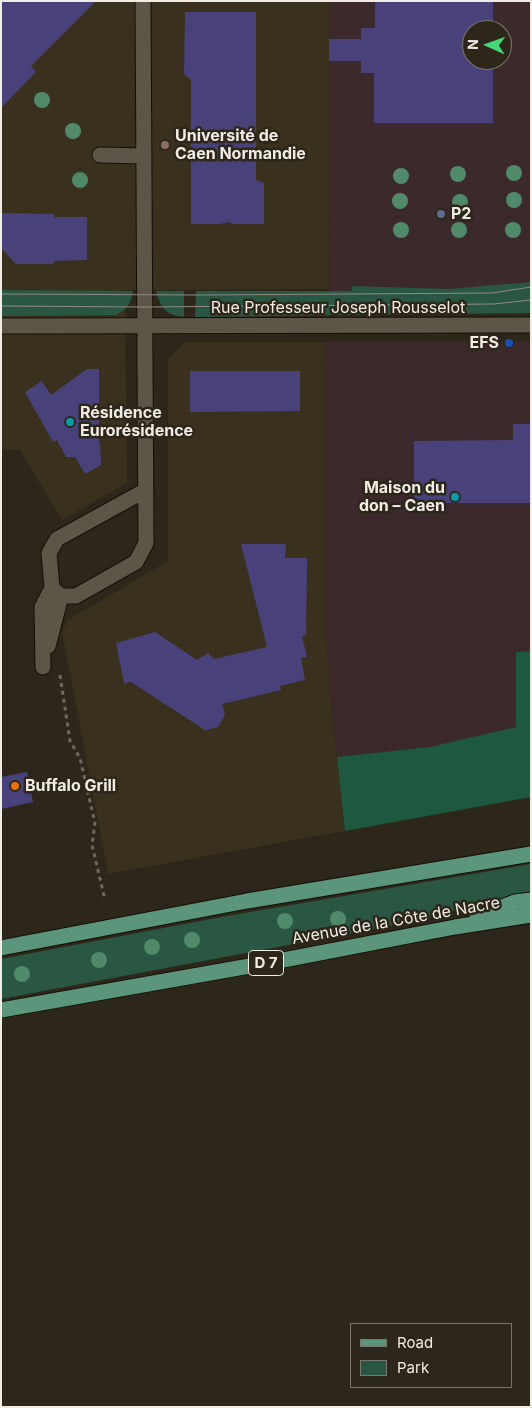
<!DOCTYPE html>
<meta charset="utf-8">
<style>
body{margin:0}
#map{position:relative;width:532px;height:1408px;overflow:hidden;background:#2d271b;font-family:Inter,sans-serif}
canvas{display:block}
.frame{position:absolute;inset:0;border:2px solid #f1ede5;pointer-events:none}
.legend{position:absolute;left:350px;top:1323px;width:162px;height:65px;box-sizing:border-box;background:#2d271b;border:1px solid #7b766c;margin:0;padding:6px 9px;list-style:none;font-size:15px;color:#f1ede5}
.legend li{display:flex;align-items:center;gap:10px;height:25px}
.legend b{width:25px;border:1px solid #7b766c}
.north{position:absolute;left:462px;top:20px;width:50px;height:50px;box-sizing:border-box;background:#2d271b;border:1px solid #7b766c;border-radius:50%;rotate:272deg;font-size:14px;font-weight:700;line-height:20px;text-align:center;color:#f1ede5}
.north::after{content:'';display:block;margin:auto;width:18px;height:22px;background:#47d779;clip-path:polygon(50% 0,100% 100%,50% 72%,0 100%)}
</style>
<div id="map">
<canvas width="532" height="1408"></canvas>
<div class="frame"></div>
<ul class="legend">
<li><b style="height:6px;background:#5a957c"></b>Road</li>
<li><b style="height:14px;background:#2a5743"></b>Park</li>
</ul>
<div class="north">N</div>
</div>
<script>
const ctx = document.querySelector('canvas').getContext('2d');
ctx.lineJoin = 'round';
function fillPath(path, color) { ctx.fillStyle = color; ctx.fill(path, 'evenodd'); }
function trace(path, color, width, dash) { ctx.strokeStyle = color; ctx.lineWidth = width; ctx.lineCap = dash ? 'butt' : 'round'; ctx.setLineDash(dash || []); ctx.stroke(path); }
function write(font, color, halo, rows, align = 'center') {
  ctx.font = font + ' Inter,sans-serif'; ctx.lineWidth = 5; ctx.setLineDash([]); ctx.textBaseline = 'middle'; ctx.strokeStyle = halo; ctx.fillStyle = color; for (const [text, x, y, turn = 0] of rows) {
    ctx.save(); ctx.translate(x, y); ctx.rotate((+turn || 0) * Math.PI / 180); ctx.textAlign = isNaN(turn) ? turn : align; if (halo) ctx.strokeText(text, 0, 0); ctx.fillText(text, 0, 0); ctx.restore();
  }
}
fillPath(new Path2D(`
 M1,1H329V289L125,290L127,483L62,520L20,450H1Z
 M185,342H326L325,618L332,713L345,831L108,874L62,631L68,620L168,561V359Z`), '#39301e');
fillPath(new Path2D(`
 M329,1H531V312L330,315ZM472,30H502V60H472Z
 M531,341V651L516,652L517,727L430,747L337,757L332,713L325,618L326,342Z`), '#3c292b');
fillPath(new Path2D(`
 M531,282V313L195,317L196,291H352V286L449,289Z
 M1,291V290L133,291C131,304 127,309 116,315L1,316Z
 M156,291H184V317C165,315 161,308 156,291Z
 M531,864V894L494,900L416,921L1,999V959L221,917Z`), '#2a5743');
fillPath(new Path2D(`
 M531,651V797L345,831L337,757L430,747L516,727V652Z`), '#1e5840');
fillPath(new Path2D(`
 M1,1H96L31,66L36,72L1,108Z
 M375,1H493V30H472V60H493V123H374V73H361V61H329V39H361V28H375Z
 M185,12H256V180L264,183V224H233L229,222L220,224H191V80L184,74Z
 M1,213L54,214V217H87V260L54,261V264H16L1,248Z
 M87,369H99V443L100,442L101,465L85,474L75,457H66L57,440L53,442L25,392L42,381L51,395Z
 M190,371H300V411L190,412Z
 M513,424H531V503H414V441L513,440Z
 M241,544H286L285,558H307L306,635L302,636L307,657L301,658L305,680L280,686L281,690L222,704L225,715L218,727L205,730L131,682L124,683L116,643L155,632L197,660L208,653L214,659L267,647Z
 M27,772L33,802L1,809V777Z`), '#49427a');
const minor = new Path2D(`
 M143,1L146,543L136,562L76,596H61L52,588L49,553L57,539L146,490
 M100,155L144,156
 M1,326L531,325
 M48,646L61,596
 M43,667L42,607L52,588`);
const major = new Path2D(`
 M477,917L515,902L531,900
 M1,948L247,901L531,854
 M1,1010L278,961L455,927L531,915`);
trace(minor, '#150f05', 17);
trace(major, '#150f05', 17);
trace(new Path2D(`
 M60,675L70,741L80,758L95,823L92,845L105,900`), '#6e695e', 3, [4, 4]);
trace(minor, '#5c5548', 15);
trace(major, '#5a957c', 15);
trace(new Path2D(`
 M1,294L201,295L492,293L531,287
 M1,306L145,307L494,304L531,300`), '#908b81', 1);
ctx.fillStyle = '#51896b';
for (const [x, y] of [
 [42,100],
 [73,131],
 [514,173],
 [458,174],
 [401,176],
 [80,180],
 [514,200],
 [400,201],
 [460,202],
 [401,230],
 [459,230],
 [513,230],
 [338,919],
 [285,921],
 [192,940],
 [152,947],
 [99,960],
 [22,974]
]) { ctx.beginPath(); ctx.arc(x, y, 8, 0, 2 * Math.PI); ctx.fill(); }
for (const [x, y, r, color] of [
 [165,145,5,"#8d6e63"],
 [441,214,5,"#5c6f8a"],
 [509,343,5,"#1a4fb4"],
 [70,422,5,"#0f9aa8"],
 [455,497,5,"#0f9aa8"],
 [15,786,5,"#e8710a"]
]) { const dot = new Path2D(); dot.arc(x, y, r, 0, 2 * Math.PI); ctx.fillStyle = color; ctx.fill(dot); trace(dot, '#2d271b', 2); }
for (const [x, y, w] of [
 [266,963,35]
]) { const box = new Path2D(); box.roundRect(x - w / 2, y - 12.5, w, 25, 4); ctx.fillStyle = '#2d271b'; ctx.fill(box); trace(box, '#f1ede5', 1); }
write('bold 15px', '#f1ede5', null, [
 ["D 7",266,963]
]);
write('bold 16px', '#f1ede5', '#2d271b', [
 ["Université de",175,136],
 ["Caen Normandie",175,154],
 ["P2",451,214],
 ["EFS",499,343,"right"],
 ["Résidence",80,413],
 ["Eurorésidence",80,431],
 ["Maison du",445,488,"right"],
 ["don – Caen",445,506,"right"],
 ["Buffalo Grill",25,786]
], 'left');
write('16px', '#f1ede5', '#2d271b', [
 ["Rue Professeur Joseph Rousselot",338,308],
 ["Avenue de la Côte de Nacre",396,921,-10]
]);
</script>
